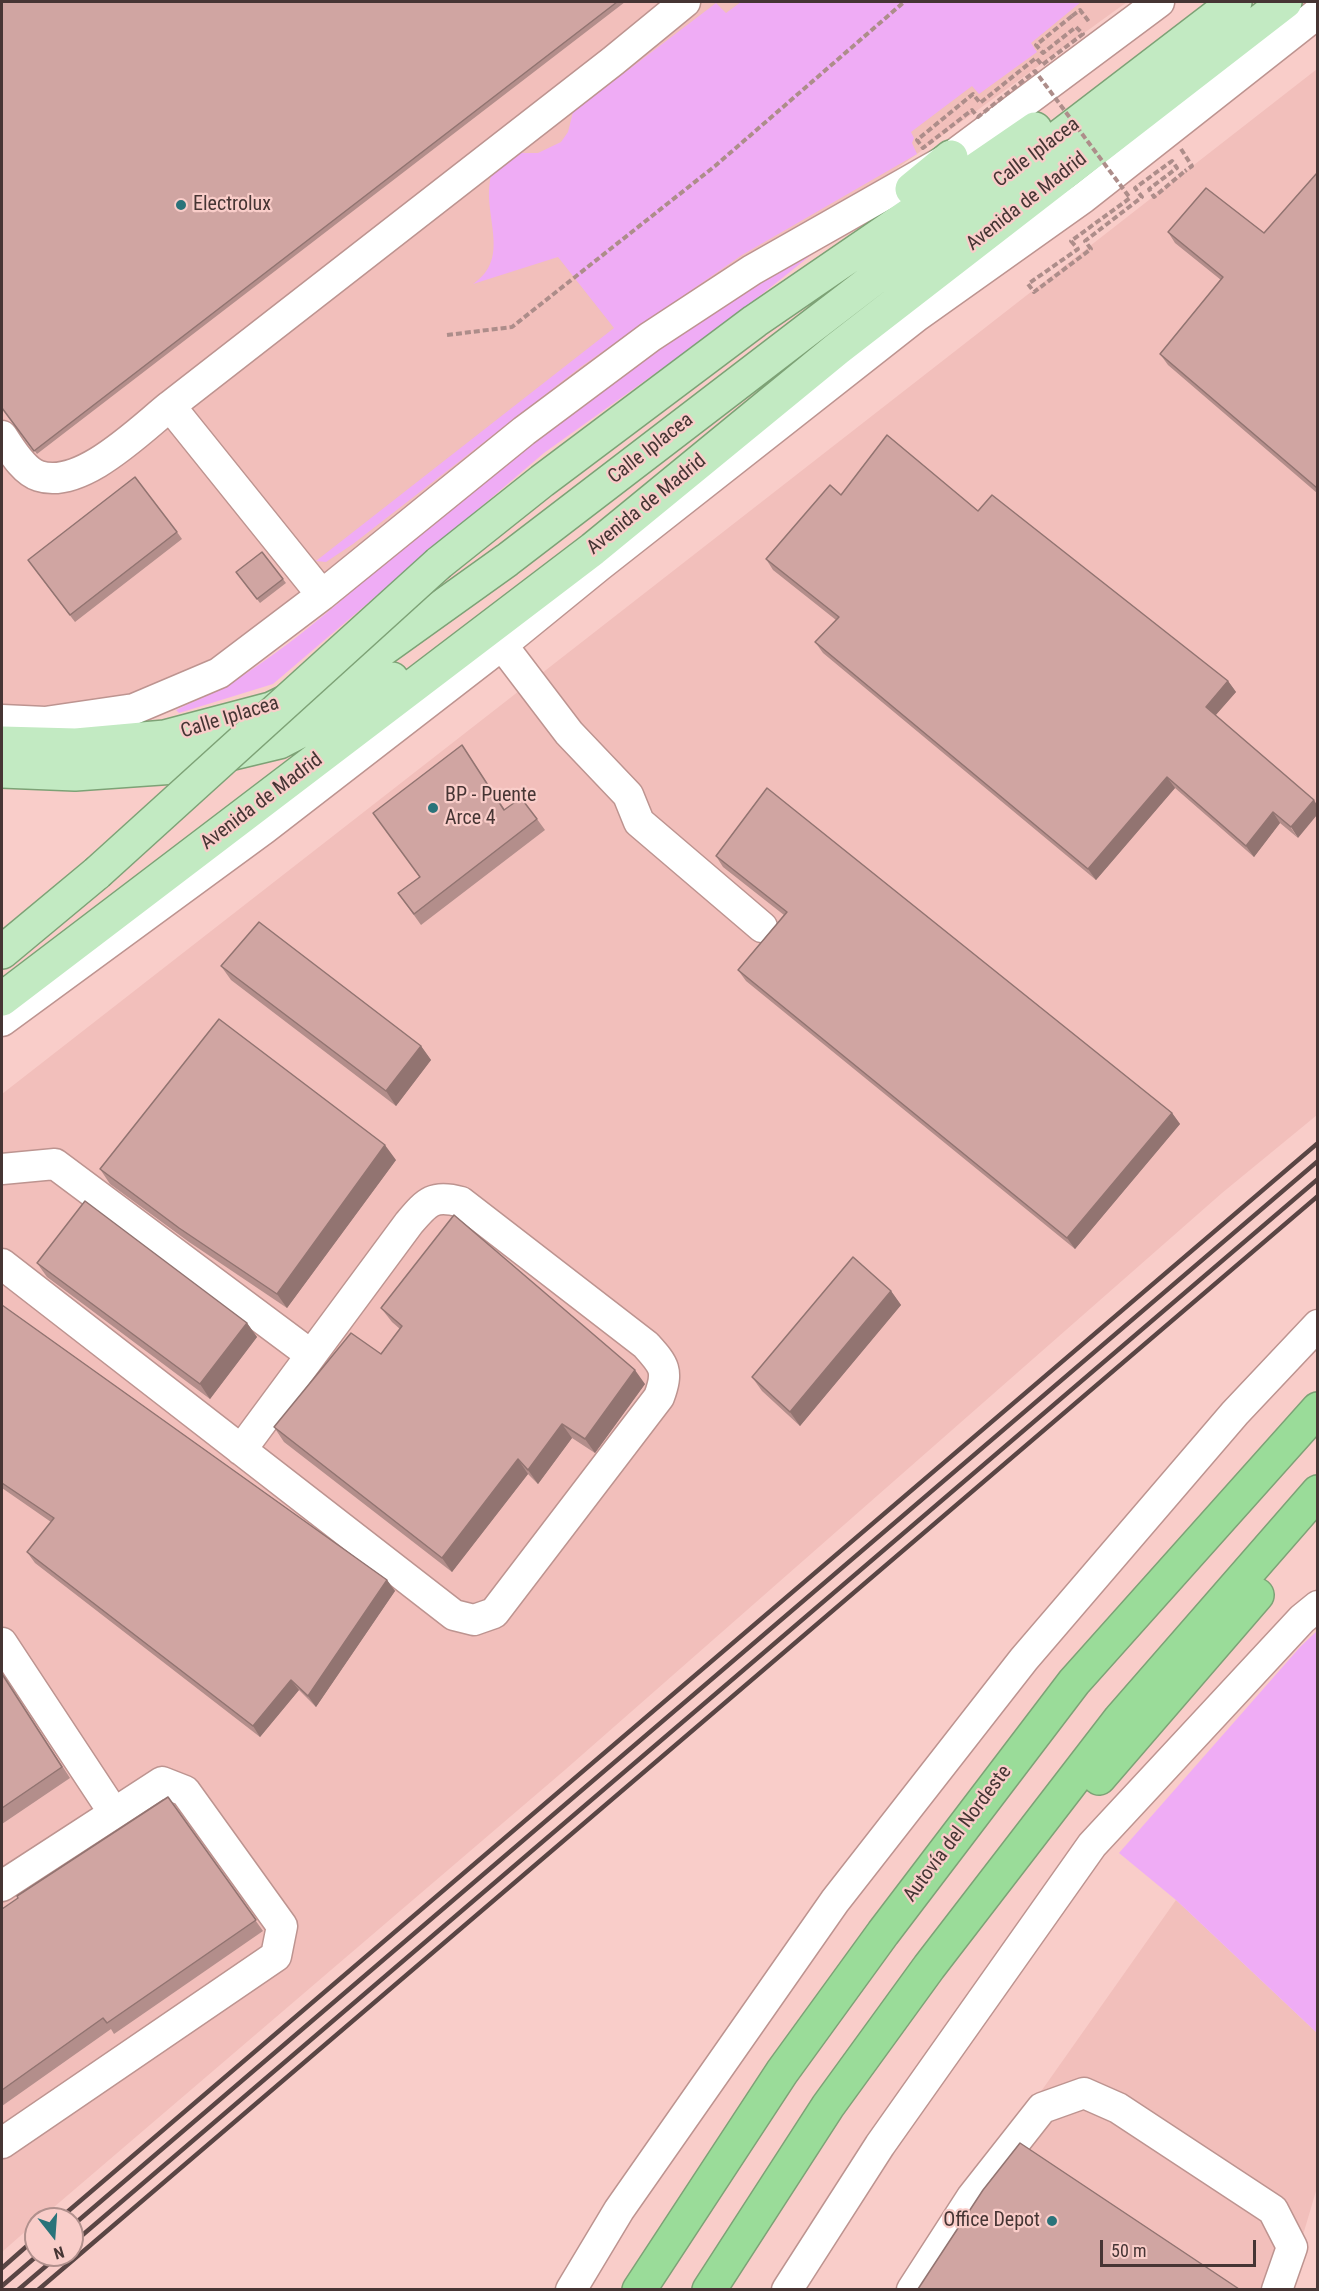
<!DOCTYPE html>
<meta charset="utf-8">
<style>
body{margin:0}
#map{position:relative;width:1319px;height:2291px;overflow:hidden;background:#f9cdc9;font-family:"Roboto Condensed",sans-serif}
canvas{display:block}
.frame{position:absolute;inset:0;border:3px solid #463534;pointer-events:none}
.north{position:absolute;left:24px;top:2207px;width:60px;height:60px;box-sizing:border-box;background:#f9cdc9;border:2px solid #b1908d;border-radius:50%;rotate:163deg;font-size:16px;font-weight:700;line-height:24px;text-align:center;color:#463534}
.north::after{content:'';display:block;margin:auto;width:21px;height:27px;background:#2a737a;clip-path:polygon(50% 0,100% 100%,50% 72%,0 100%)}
.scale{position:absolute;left:1100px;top:2240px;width:156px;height:27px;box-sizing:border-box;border:3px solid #463534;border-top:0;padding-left:8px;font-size:18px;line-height:21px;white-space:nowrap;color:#463534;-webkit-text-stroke:4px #f9cdc9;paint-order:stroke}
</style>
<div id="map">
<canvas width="1319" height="2291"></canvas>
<div class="frame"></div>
<div class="north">N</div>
<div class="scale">50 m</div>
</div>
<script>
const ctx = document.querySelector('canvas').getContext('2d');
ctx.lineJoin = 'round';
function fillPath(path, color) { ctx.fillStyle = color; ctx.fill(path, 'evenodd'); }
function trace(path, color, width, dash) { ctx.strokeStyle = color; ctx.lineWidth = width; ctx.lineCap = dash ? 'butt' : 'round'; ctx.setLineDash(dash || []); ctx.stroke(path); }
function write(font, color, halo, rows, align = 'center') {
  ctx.font = font + ' "Roboto Condensed",sans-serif'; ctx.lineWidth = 4.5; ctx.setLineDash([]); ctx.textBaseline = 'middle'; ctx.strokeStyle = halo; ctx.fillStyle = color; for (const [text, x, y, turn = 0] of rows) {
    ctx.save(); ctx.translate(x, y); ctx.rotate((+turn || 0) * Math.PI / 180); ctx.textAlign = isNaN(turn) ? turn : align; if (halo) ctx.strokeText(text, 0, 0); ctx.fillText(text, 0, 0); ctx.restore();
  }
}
fillPath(new Path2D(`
 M2,2H1127L217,660L129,697L28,707L2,706Z
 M1317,69V1115L1222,1193L566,1769L40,2219H36V2222L2,2252V1094Z
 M1176,1900L1317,2033L1316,2191L1287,2289L901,2290Z`), '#f2bfbb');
fillPath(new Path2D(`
 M741,2H1081L1031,43L1037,52L979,94L972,86L911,132L914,138L912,143L917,154L742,255L582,366L353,544L326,562L316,561L614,328L558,257L473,284C513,257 481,214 491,176L521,153H538L561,142L568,132L573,112L716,3L726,13Z
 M820,248L727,322L544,453L273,684L179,713L176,710C193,701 213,694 229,684C306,638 372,571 442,514C561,417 686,323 820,248Z
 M1317,1631V2033L1176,1900L1119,1853L1301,1646Z`), '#efacf5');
const minor = new Path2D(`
 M2,436C11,449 23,471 39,476C81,490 140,430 170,406
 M322,595L170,406L613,61L685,2
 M502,645L569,733L628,795L639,822L762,927
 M2,720L45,722L134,709L219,673L322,595L524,431L650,337L752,270L951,157L1159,2
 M2,1021L264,829L502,645L599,566L917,316L1083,198L1318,13
 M2,1169L55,1164L311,1355
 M2,1264L454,1615L474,1620L494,1613L659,1397C669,1370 664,1365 646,1345L461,1202C433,1194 427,1202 409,1223L241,1450
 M2,1643L114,1813
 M2,1886L162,1782L185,1791L282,1926L276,1956L2,2143
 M571,2290L619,2210L835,1901L1024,1659L1235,1413L1318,1325
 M787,2290L880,2145L1092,1845L1302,1619L1318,1606
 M912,2290L972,2197L1042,2108L1084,2093L1118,2108L1273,2210L1292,2247L1277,2290`);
const major = new Path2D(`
 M912,189L951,157
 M439,563L542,481L755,321L1035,129
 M2,743L76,745L165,737L271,709L359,666L507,560L1235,2
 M2,771L75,774L175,767L279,742L371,694L392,679
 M2,952L97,873
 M2,999L593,549L837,349L1285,2`);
const highway = new Path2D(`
 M1099,1778L1257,1595
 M639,2290L782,2072L883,1933L1074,1682L1318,1409
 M709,2290L828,2106L929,1967L1120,1719L1318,1492`);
trace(minor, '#bd9490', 33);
trace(major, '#7da276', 36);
trace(highway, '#7da276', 36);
trace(new Path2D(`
 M1072,16L1080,10L1090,23
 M1181,149L1192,166L1185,171
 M447,335L512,327L715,166L904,2`), '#ad8d8a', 4, [6, 3]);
trace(minor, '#fff', 30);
trace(major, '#c2eac2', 33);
trace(highway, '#9adc99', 33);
trace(new Path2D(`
 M59,2219L1318,1143
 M72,2226L1318,1161
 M72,2244L1318,1179
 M2,2268L36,2238
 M2,2286L38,2255
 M18,2290L59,2255
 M38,2290L1318,1196`), '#594544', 4.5);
const majorBridge = new Path2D(`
 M97,873L439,563`);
trace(majorBridge, '#7da276', 36, []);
trace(new Path2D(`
 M1072,16L1036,45L1043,53L1076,27L1083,34L1042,65L1036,58L980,103L973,94L917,140L923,148L972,110L978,117L1035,71L1130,198L1071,241L1078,249L1028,284L1034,292L1091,249L1085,241L1142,197L1135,188L1172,161L1177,168L1149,189L1154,197L1185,171`), '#ad8d8a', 4, [6, 3]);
trace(majorBridge, '#c2eac2', 33);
fillPath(new Path2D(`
 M2,2H625L37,454L2,408Z
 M1317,173V493L1168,365L1160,354L1221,280L1175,243L1168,232L1264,233Z
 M841,495L978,511L1228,681L1236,692L1215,716L1298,838L1280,823L1254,857L1175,788L1096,880L823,653L815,642L836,620L773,570L766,559Z
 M177,532L182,539L75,622L33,567Z
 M262,552L286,583L260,603L236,572Z
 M462,745L505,810L537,819L545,830L421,925L398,893L419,877Z
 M716,856L1172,1113L1180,1124L1075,1249L746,981L738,970L784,915L723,867Z
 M221,966L421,1046L431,1060L396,1106L231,980Z
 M396,1160L287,1308L189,1242L110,1184L100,1169Z
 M37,1263L247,1323L257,1337L210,1399L47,1277Z
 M891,1291L901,1305L800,1426L762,1391L752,1377Z
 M2,1305L387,1580L395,1591L316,1707L299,1690L260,1737L35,1563L27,1552L51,1522L2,1488Z
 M381,1308L645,1384L595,1453L572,1438L538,1484L528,1474L452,1572L284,1442L274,1427L381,1354L400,1329L392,1322Z
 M2,1673L70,1778L2,1824Z
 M168,1797L263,1931L114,2034L111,2029L2,2106V1909Z`), '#b38e8b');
fillPath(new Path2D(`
 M1228,681L1236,692L1213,718L1206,707Z
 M1167,777L1175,788L1096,880L1088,869Z
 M1314,800L1317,805V815L1298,838L1291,827Z
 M1273,812L1280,823L1254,857L1246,846Z
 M421,1046L431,1060L396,1106L386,1091Z
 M1172,1113L1180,1124L1075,1249L1067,1238Z
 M385,1145L396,1160L287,1308L277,1294Z
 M891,1291L901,1305L800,1426L790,1412Z
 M247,1323L257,1337L210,1399L200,1384Z
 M635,1370L645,1384L595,1453L585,1439Z
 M562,1424L572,1438L538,1484L528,1470Z
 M518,1459L528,1474L452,1572L442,1558Z
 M387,1580L395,1591L316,1707L308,1696Z
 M291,1680L299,1690L260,1737L253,1726Z`), '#927471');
const building = new Path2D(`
 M2,2H617L34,451L2,408Z
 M1317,173V488L1160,354L1223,277L1168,232L1206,188L1264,233Z
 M887,435L978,511L992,495L1228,681L1206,707L1314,800L1291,827L1273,812L1246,846L1167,777L1088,869L815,642L839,617L766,559L830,485L841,495Z
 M135,477L177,532L70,615L28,560Z
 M262,552L283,579L257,599L236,572Z
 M462,745L504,810L521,798L537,819L414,914L398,893L420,877L373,813Z
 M767,788L1172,1113L1067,1238L738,970L787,912L716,856Z
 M259,922L421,1046L386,1091L221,966Z
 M219,1019L385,1145L277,1294L179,1228L100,1169Z
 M85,1201L247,1323L200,1384L37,1263Z
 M454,1215L635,1370L585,1439L562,1424L528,1470L518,1459L442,1558L274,1427L351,1333L381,1354L402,1326L381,1308Z
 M853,1257L891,1291L790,1412L752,1377Z
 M2,1305L387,1580L308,1696L291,1680L253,1726L27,1552L54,1518L2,1483Z
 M2,1674L62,1767L2,1808Z
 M168,1797L256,1920L107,2023L103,2018L2,2090V1909L18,1898L17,1896Z
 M1020,2143L1239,2289H918L983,2190Z`);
fillPath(building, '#d0a5a2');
trace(building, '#927471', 1.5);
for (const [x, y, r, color] of [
 [181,205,6,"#2a737a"],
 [433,808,6,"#2a737a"],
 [1052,2221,6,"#2a737a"]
]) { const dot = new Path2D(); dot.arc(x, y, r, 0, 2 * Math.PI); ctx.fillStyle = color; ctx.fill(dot); trace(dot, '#f9cdc9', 2); }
write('20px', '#463534', '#f9cdc9', [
 ["Calle Iplacea",1037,153,-37],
 ["Avenida de Madrid",1027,202,-38],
 ["Calle Iplacea",651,449,-38],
 ["Avenida de Madrid",647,505,-39],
 ["Calle Iplacea",230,718,-17],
 ["Avenida de Madrid",262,802,-37],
 ["Autovía del Nordeste",958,1834,-53]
]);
write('20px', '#463534', '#f9cdc9', [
 ["Electrolux",193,205],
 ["BP - Puente",445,796],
 ["Arce 4",445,819],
 ["Office Depot",1040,2221,"right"]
], 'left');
</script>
